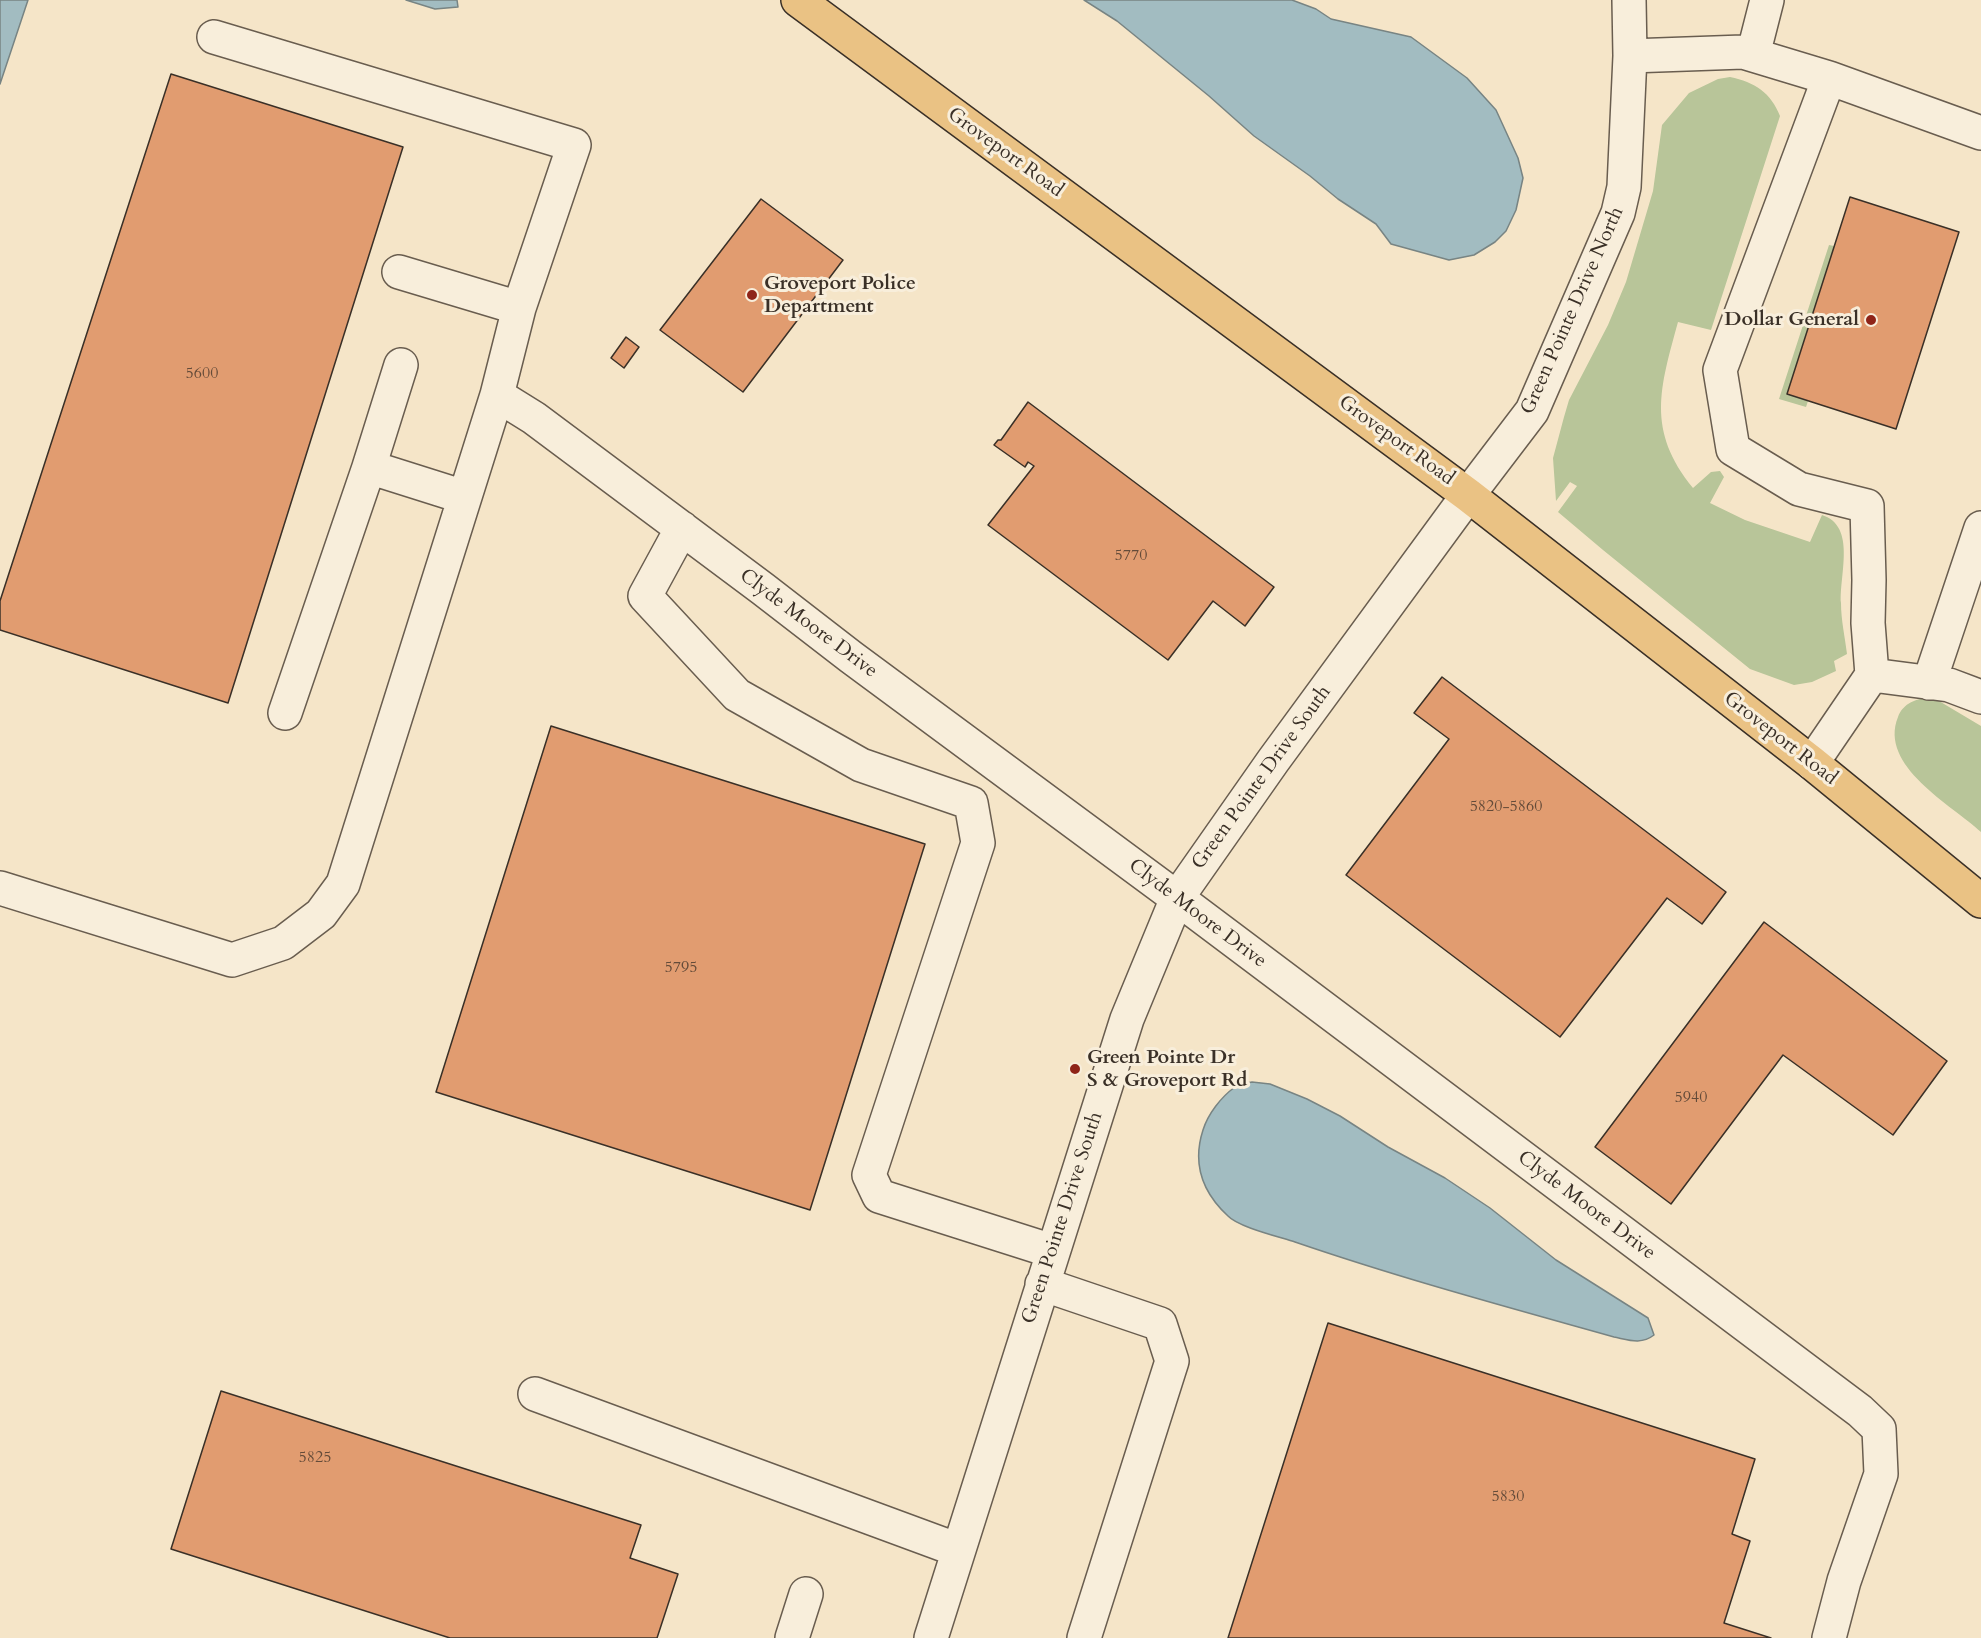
<!DOCTYPE html>
<style>
body{margin:0}
canvas{display:block;background:#f5e5c8}
</style>
<canvas width="1981" height="1638"></canvas>
<script>
const ctx = document.querySelector('canvas').getContext('2d');
ctx.lineJoin = 'round';
function fillPath(path, color) { ctx.fillStyle = color; ctx.fill(path, 'evenodd'); }
function trace(path, color, width, dash) { ctx.strokeStyle = color; ctx.lineWidth = width; ctx.lineCap = dash ? 'butt' : 'round'; ctx.setLineDash(dash || []); ctx.stroke(path); }
function write(font, color, halo, rows, align = 'center') {
  ctx.font = font + ' Cardo,serif'; ctx.lineWidth = 6; ctx.setLineDash([]); ctx.textBaseline = 'middle'; ctx.strokeStyle = halo; ctx.fillStyle = color; for (const [text, x, y, turn = 0] of rows) {
    ctx.save(); ctx.translate(x, y); ctx.rotate((+turn || 0) * Math.PI / 180); ctx.textAlign = isNaN(turn) ? turn : align; if (halo) ctx.strokeText(text, 0, 0); ctx.fillText(text, 0, 0); ctx.restore();
  }
}
fillPath(new Path2D(`
 M1730,77C1755,82 1771,93 1780,116L1711,330L1678,322C1660,388 1646,430 1693,488L1711,472L1720,471L1724,477L1710,503L1745,520L1810,542L1822,515C1857,526 1839,576 1841,603C1841,620 1845,637 1847,654L1834,661L1836,671L1812,682L1794,685L1750,669L1603,550L1558,512L1577,486L1570,482L1556,501L1553,458L1564,417L1569,400L1608,325L1626,282L1653,191L1662,125L1689,93L1718,79Z
 M1829,245L1834,246L1823,294L1787,394L1808,401L1806,407L1779,399Z
 M1931,698L1939,701L1981,726V832C1952,805 1878,766 1898,717C1903,703 1917,698 1931,698Z`), '#b8c599');
const water = new Path2D(`
 M0,0H28L0,84Z
 M406,0H457L458,7L435,9Z
 M1084,0H1292L1316,9L1331,19L1411,37L1467,78L1496,110L1518,158L1523,178L1516,210L1506,231L1495,242L1474,255L1449,260L1391,244L1376,224L1338,199L1310,176L1254,136L1209,96L1117,21Z
 M1252,1082L1270,1084L1307,1099L1340,1116L1388,1147L1445,1178L1490,1208L1556,1260L1648,1318L1654,1335C1641,1345 1629,1340 1614,1337C1507,1307 1400,1278 1295,1242C1280,1237 1238,1227 1228,1216C1202,1192 1192,1164 1203,1130C1208,1114 1221,1097 1235,1087C1239,1084 1246,1083 1252,1082Z`);
fillPath(water, '#a2bcc1');
trace(water, '#788483', 1.5);
const building = new Path2D(`
 M171,74L403,147L228,703L0,630V601Z
 M1850,197L1959,232L1896,429L1787,394Z
 M761,199L843,260L743,392L660,330Z
 M626,337L639,347L624,368L611,358Z
 M1028,402L1274,587L1245,626L1213,601L1168,660L988,525L1034,466L1028,462L1025,467L994,445L998,440H1001Z
 M1442,677L1726,892L1702,924L1667,898L1560,1037L1346,875L1449,739L1414,713Z
 M551,726L925,844L810,1210L436,1092Z
 M1764,922L1947,1061L1893,1135L1783,1055L1671,1204L1595,1147Z
 M1328,1323L1755,1459L1732,1534L1750,1541L1724,1623L1771,1638H1228Z
 M221,1391L641,1525L630,1558L678,1574L657,1638H450L171,1549Z`);
fillPath(building, '#e19c70');
trace(building, '#3a3027', 1.5);
const minor = new Path2D(`
 M214,37L574,145L519,308L497,395L534,418L763,589L851,657L1177,898L1860,1411L1879,1429L1881,1474L1844,1581L1829,1638
 M1753,55L1767,0
 M1630,56L1743,52L1829,78L1720,370L1733,449L1799,489L1867,506L1869,580L1868,623L1872,675L1812,763
 M1829,78L1981,133
 M399,272L519,308
 M401,365L369,467L464,497
 M682,528L645,596L737,695L861,765L971,803L978,843L869,1175L879,1196L1052,1251
 M1872,675L1949,685L1981,697
 M1929,683L1981,528
 M285,713L369,467
 M0,888L232,960L283,943L321,914L343,884L497,395
 M1042,1284L1160,1324L1172,1361L1084,1638
 M535,1394L958,1550
 M792,1638L806,1594
 M931,1638L1127,1019L1177,898L1273,761L1468,495L1532,411L1618,213L1624,187L1630,56L1629,0`);
const major = new Path2D(`
 M798,0L1468,495L1812,763L1981,901`);
trace(minor, '#695d4f', 36);
trace(major, '#3a3027', 36);
trace(minor, '#f8eedb', 33);
trace(major, '#eac284', 33);
for (const [x, y, r, color] of [
 [752,295,6,"#8f2418"],
 [1871,320,6,"#8f2418"],
 [1075,1069,6,"#8f2418"]
]) { const dot = new Path2D(); dot.arc(x, y, r, 0, 2 * Math.PI); ctx.fillStyle = color; ctx.fill(dot); trace(dot, '#f8eedb', 2); }
write('16px', '#644b39', null, [
 ["5600",202,374],
 ["5770",1131,556],
 ["5820-5860",1506,807],
 ["5795",681,968],
 ["5940",1691,1098],
 ["5825",315,1458],
 ["5830",1508,1497]
]);
write('20px', '#3a3027', '#f8eedb', [
 ["Groveport Road",1005,153,36],
 ["Green Pointe Drive North",1573,311,-66],
 ["Groveport Road",1396,441,36],
 ["Clyde Moore Drive",808,624,37],
 ["Groveport Road",1780,739,38],
 ["Green Pointe Drive South",1262,778,-54],
 ["Clyde Moore Drive",1197,914,37],
 ["Clyde Moore Drive",1586,1206,37],
 ["Green Pointe Drive South",1063,1218,-72]
]);
write('bold 20px', '#3a3027', '#f8eedb', [
 ["Groveport Police",764,284],
 ["Department",764,307],
 ["Dollar General",1859,320,"right"],
 ["Green Pointe Dr",1087,1058],
 ["S & Groveport Rd",1087,1081]
], 'left');
</script>
